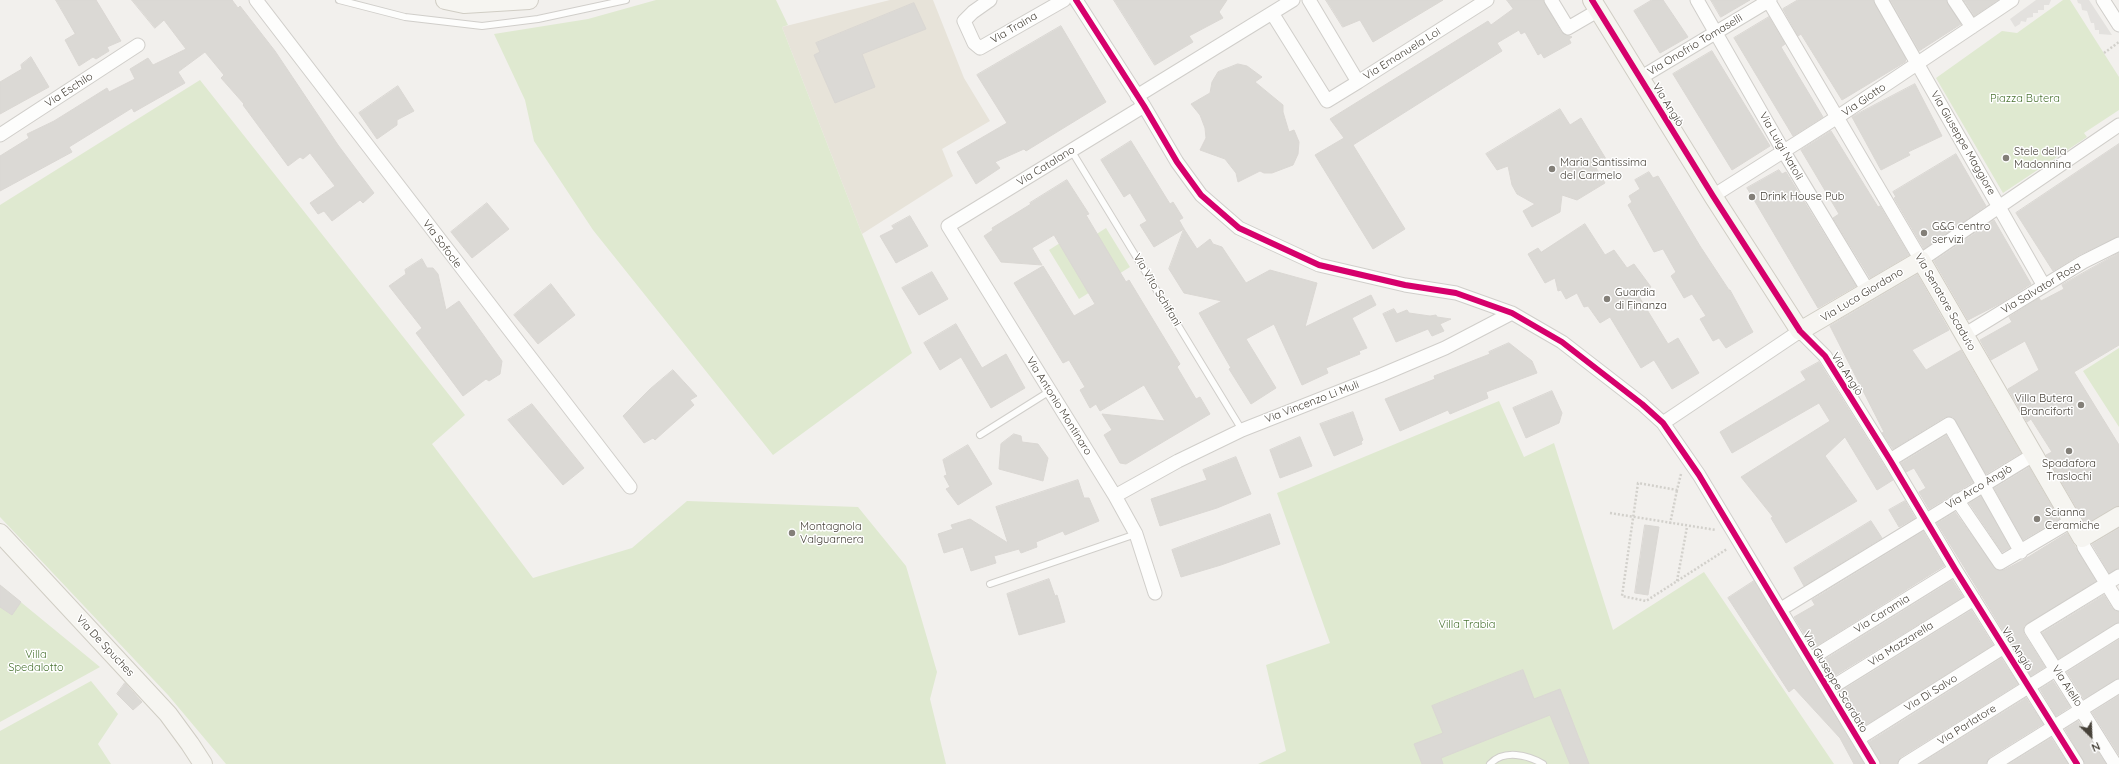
<!DOCTYPE html>
<meta charset="utf-8">
<style>
body{margin:0}
#map{position:relative;width:2119px;height:764px;overflow:hidden;background:#f2f0ed;font-family:Quicksand,sans-serif}
canvas{display:block}
.north{position:absolute;left:2071px;top:716px;width:40px;height:40px;-webkit-text-stroke:3px #fff;paint-order:stroke;rotate:156deg;font-size:11px;font-weight:700;line-height:16px;text-align:center;color:#474239}
.north::after{content:'';display:block;margin:auto;width:14px;height:18px;background:#474239;clip-path:polygon(50% 0,100% 100%,50% 72%,0 100%)}
</style>
<div id="map">
<canvas width="2119" height="764"></canvas>
<div class="north">N</div>
</div>
<script>
const ctx = document.querySelector('canvas').getContext('2d');
ctx.lineJoin = 'round';
function fillPath(path, color) { ctx.fillStyle = color; ctx.fill(path, 'evenodd'); }
function trace(path, color, width, dash) { ctx.strokeStyle = color; ctx.lineWidth = width; ctx.lineCap = dash ? 'butt' : 'round'; ctx.setLineDash(dash || []); ctx.stroke(path); }
function write(font, color, halo, rows, align = 'center') {
  ctx.font = font + ' Quicksand,sans-serif'; ctx.lineWidth = 3; ctx.setLineDash([]); ctx.textBaseline = 'middle'; ctx.strokeStyle = halo; ctx.fillStyle = color; for (const [text, x, y, turn = 0] of rows) {
    ctx.save(); ctx.translate(x, y); ctx.rotate((+turn || 0) * Math.PI / 180); ctx.textAlign = isNaN(turn) ? turn : align; if (halo) ctx.strokeText(text, 0, 0); ctx.fillText(text, 0, 0); ctx.restore();
  }
}
fillPath(new Path2D(`
 M890,0H933L964,78L990,121L942,149L953,176L862,234L782,27Z`), '#e7e3d9');
fillPath(new Path2D(`
 M656,0H776L788,25L782,27L862,234L912,353L773,455L593,230L534,141L525,100L494,34L588,19Z
 M2063,0H2070L2119,77V110L2084,133L2087,137L2003,193L1936,78L2002,31L2017,33Z
 M200,80L465,415L432,444L533,578L632,548L687,501L858,507L906,566L937,672L930,699L946,764H226L168,695L0,517V205Z
 M1106,228L1130,267L1079,299L1049,250L1074,234L1081,244Z
 M2119,348V427L2083,371Z
 M1499,401L1524,457L1554,443L1613,630L1704,572L1834,764H1258L1286,751L1266,665L1330,643L1277,493Z
 M0,585L100,667L0,722Z
 M91,681L118,714L98,744L111,764H0V731Z`), '#dfe9d0');
fillPath(new Path2D(`
 M2036,0H2051L2049,5H2044V10H2038V13H2033V17L2027,18L2026,22L2021,21L2020,24L2015,27L2010,19Z
 M2077,0H2089L2112,35L2099,34V30H2095L2094,23H2091L2087,11L2082,10L2081,4L2078,3Z`), '#e3e1de');
const building = new Path2D(`
 M56,0H96L121,41L107,47L109,51L96,59L93,57L79,66L65,40L75,34Z
 M132,0H232L238,8L240,6L275,51L338,145L374,193L363,203L360,200L332,221L324,211L318,214L310,203L335,186L310,153L303,159L300,157L288,166L243,105L244,104L221,78L224,75L205,52L178,72L185,83L134,112L132,108L69,147L72,152L0,191V156L29,138L27,134L54,121L107,88L109,92L135,79L130,69L148,58L153,65L186,49L164,20L155,28Z
 M1114,0H1227L1219,12L1223,18L1189,36L1193,42L1155,65Z
 M1326,0H1443L1373,42L1360,20L1343,27Z
 M1507,0H1543L1561,32L1572,37L1569,39L1571,43L1544,58L1541,53L1538,55L1525,32L1521,34L1519,30L1497,43L1502,51L1353,145L1405,229L1373,249L1315,155L1344,138L1330,119L1488,21L1491,25L1513,9Z
 M1652,0H1663L1688,37L1660,53L1634,11Z
 M1711,0H1750L1721,17Z
 M1798,0H1873L1906,59L1905,62L1842,100L1801,34L1798,36L1783,9Z
 M1890,0H1946L1961,24L1919,51Z
 M1964,0H1998L1974,16Z
 M914,3L926,29L862,54L875,87L835,103L814,55L820,52L816,43Z
 M1769,17L1785,44L1781,47L1823,117L1793,136L1734,38Z
 M1061,26L1106,102L1026,151L1024,149L995,162L1000,168L976,184L957,152L1007,123L977,75Z
 M1712,51L1770,146L1732,170L1673,74Z
 M31,57L49,87L0,114V82L22,69L21,65Z
 M1238,64L1247,66L1262,77L1255,82L1283,105V112L1289,132L1294,130L1299,142L1298,154L1293,165L1272,173H1264L1260,171L1238,182L1236,173L1225,159L1200,150L1206,138L1205,128L1200,115L1191,104L1210,93L1212,82L1218,72Z
 M1915,84L1942,136L1908,152L1910,155L1881,170L1852,117Z
 M398,86L414,111L397,120V125L377,139L359,113Z
 M1560,109L1570,125L1581,118L1606,159L1595,166L1605,183L1577,200L1562,195L1560,212L1532,227L1523,211L1535,204L1517,194L1512,185L1508,166L1497,170L1486,154Z
 M1831,131L1878,207L1880,206L1909,255L1870,278L1833,218L1839,214L1801,150Z
 M1131,141L1170,204L1173,202L1183,218L1179,220L1184,229L1154,247L1140,225L1147,221L1130,193L1124,197L1101,160Z
 M2119,144V236L2079,255L2053,271L2016,213Z
 M1956,154L1986,206L1924,249L1894,198L1896,197L1893,192Z
 M1779,170L1782,174L1786,172L1856,286L1818,308L1747,188Z
 M1649,172L1653,178L1658,176L1700,246L1729,290H1730L1753,332L1726,348L1719,338L1713,341L1700,319L1706,316L1692,294L1684,298L1671,276L1676,272L1663,249L1654,252L1628,205L1632,202L1629,196L1640,189L1635,180Z
 M1067,180L1089,214L1086,215L1126,282L1129,280L1180,364L1177,367L1196,399L1200,397L1210,414L1126,464L1120,463L1104,435L1112,430L1102,414L1165,421L1144,385L1100,411L1096,404L1090,408L1080,390L1085,387L1069,360L1063,363L1014,283L1043,266L1074,316L1095,304L1054,235L1032,248L1042,265L1001,262L984,236L993,230L992,228L1031,204L1030,203Z
 M487,203L509,229L472,258L451,232Z
 M910,216L928,246L896,263L880,236L894,229L892,226Z
 M1994,220L2031,284L2001,303L1968,320L1934,261Z
 M1585,224L1605,255L1614,250L1627,268L1634,264L1651,287L1638,295L1668,344L1678,338L1699,373L1672,389L1654,360L1641,368L1610,317L1600,323L1588,306L1584,307L1577,293L1566,299L1561,290L1558,291L1555,278L1545,283L1528,254L1538,248L1541,252Z
 M1184,229L1197,249L1210,239L1213,244L1222,247L1246,283L1270,270L1317,283L1305,327L1371,295L1376,305L1352,318L1367,348L1359,351L1360,354L1326,368L1328,373L1302,385L1274,324L1246,339L1276,388L1251,404L1229,369L1231,368L1199,313L1222,301L1184,293L1169,269Z
 M2119,253V345L2074,372L2119,445V506L2086,524L2046,455L2052,452L2031,419L2027,422L2008,389L2039,370L2025,341L1991,360L1980,340L2012,322L2009,317L2039,298L2041,301L2064,289L2062,285Z
 M422,259L427,268H433L438,274L446,310L459,301L502,361L500,374L489,381L486,379L463,396L416,333L422,328L389,286L406,274L405,270Z
 M932,272L948,299L919,315L902,288Z
 M1917,274L1949,330L1912,350L1926,370L1961,350L2021,453L1986,474L1953,417H1945L1893,449L1882,433L1884,432L1830,326Z
 M551,284L575,315L538,344L514,315Z
 M1394,309L1397,314L1407,310L1409,313L1430,316L1436,315L1437,317L1451,319L1440,324L1444,331L1432,336L1428,329L1396,342L1383,314Z
 M956,324L982,368L1006,354L1025,388L991,408L961,357L940,370L924,343Z
 M1509,343L1532,361L1537,373L1486,392L1488,398L1450,414L1448,410L1400,431L1385,399L1435,379L1434,376L1490,354L1489,352Z
 M1819,362L1893,480L1877,490L1845,437L1825,456L1857,501L1786,543L1771,518L1773,517L1741,477L1830,421L1819,403L1732,453L1720,432L1806,380L1801,372Z
 M673,370L697,396L690,400L694,405L655,440L653,438L644,443L623,416L650,389Z
 M1552,391L1562,413L1559,423L1526,438L1513,408Z
 M532,404L584,468L563,485L508,420Z
 M1353,412L1363,440L1361,442L1362,444L1334,456L1320,424Z
 M1014,434L1021,436L1022,442L1038,444L1048,458L1043,481L999,469L1001,444Z
 M1946,435L1973,482L1929,509L1919,492L1926,488L1914,468L1906,472L1901,463Z
 M1300,437L1312,466L1280,478L1270,450Z
 M968,445L992,484L958,505L946,489L950,487L944,476L947,475L943,460Z
 M1236,457L1251,494L1217,508L1160,526L1151,499L1207,480L1203,470Z
 M2029,467L2059,519L2023,540L1994,488Z
 M1078,480L1084,498H1089L1099,521L1065,535L1063,531L1036,542L1037,547L1021,553L1019,549L994,556L996,563L971,571L963,547L944,553L938,534L953,529L951,525L970,519L1008,543L996,507Z
 M1981,496L2010,548L2002,552L1969,503Z
 M1905,501L1915,518L1899,527L1889,510Z
 M1955,512L1997,570H2004L2025,559L2067,533L2096,581L2024,626V634L2045,667L2031,676L1937,523Z
 M1270,514L1280,544L1221,565L1181,577L1172,550Z
 M1871,521L1882,538L1804,586L1794,568Z
 M1645,525L1659,527L1648,595L1635,593Z
 M2119,528V568L2109,573L2092,544Z
 M1923,531L1944,566L1813,648L1794,617L1815,605L1812,600Z
 M1049,579L1055,596L1057,595L1065,622L1019,635L1007,594Z
 M1952,580L1963,597L1831,678L1821,662Z
 M1754,581L1864,764H1854L1840,738L1794,688L1789,692L1728,598Z
 M0,585L21,602L12,615L0,607Z
 M2104,595L2112,608L2119,612V622L2058,659L2042,633Z
 M1971,610L1993,645L1861,728L1839,692Z
 M2119,639V678L2084,699L2067,672Z
 M2001,658L2018,684L1901,757L1897,764H1881L1869,742Z
 M1523,670L1534,699L1560,689L1589,764H1570L1550,715L1441,758L1443,764H1422L1414,744L1443,733L1432,706Z
 M2053,681L2070,707L2056,716L2040,689Z
 M125,683L142,702L133,710L117,694Z
 M2119,695V755L2092,712Z
 M2026,698L2043,724L1990,757L1986,764H1920Z
 M2078,721L2106,764H2085L2065,729Z
 M2051,738L2068,764H2009Z`);
fillPath(building, '#dbd9d5');
trace(building, '#dad7d3', 1);
const lane = new Path2D(`
 M339,0L405,17L482,26L538,19L626,0
 M1071,150L1242,430
 M980,435L1050,391
 M990,584L1136,534
 M1490,764C1504,749 1528,755 1543,764`);
const street = new Path2D(`
 M256,0L630,487
 M990,0L973,12L964,21L974,43L980,48L1064,0
 M1076,0L1144,106L1177,162L1201,195L1239,228L1319,265L1405,285L1456,293L1512,313L1562,342L1642,404L1663,423L1699,475L1873,764
 M1309,0L1358,82L1487,0
 M1551,0L1568,28L1599,10
 M1697,0L1784,152L1868,291
 M1768,0L1921,260L2119,125
 M1881,0L2044,286
 M1954,0L1972,27
 M2103,0L2119,25
 M1272,13L1327,101L1358,82
 M1640,78L1770,0
 M1137,96L1293,0
 M1144,106L948,226L1115,496L1136,534L1155,593
 M0,135L138,45
 M1713,196L1836,118L2012,0
 M1964,335L2083,262L2119,244
 M1663,423L1800,331L1825,356L1890,460L1955,569L2077,764
 M1890,460L1949,424L2021,552
 M1115,496L1178,461L1242,430L1379,376L1445,348L1512,313
 M1957,500L2000,563L2071,521
 M2082,538L2084,547L2119,604
 M1781,609L2033,455
 M1810,659L1955,569
 M1829,689L1974,599
 M1858,739L2004,647
 M1905,764L2119,630
 M1994,764L2119,686
 M2115,764L2031,630L2119,576`);
const secondary = new Path2D(`
 M445,0L464,4L529,0
 M1592,0L1713,196L1800,331L1921,260L2082,538L2119,516
 M0,533L168,714L190,744L203,764`);
trace(lane, '#d0ceca', 8);
trace(street, '#d0ceca', 15);
trace(secondary, '#d0cdc4', 20);
trace(new Path2D(`
 M2104,53L2119,42
 M1681,474L1677,490L1638,483L1622,596L1646,601L1727,549
 M1610,513L1716,530
 M1670,524L1677,490
 M1677,581L1687,527`), '#d2d0cb', 2.5, [2, 2]);
trace(lane, '#fdfdfc', 6);
trace(street, '#fdfdfc', 13);
trace(secondary, '#f6f5f1', 18);
trace(new Path2D(`
 M1076,0L1144,106L1177,162L1201,195L1239,228L1319,265L1405,285L1456,293L1512,313L1562,342L1642,404L1663,423L1699,475L1873,764
 M1592,0L1713,196L1800,331L1825,356L1890,460L1955,569L2077,764`), '#d6006c', 6);
for (const [x, y, r, color] of [
 [2006,158,4,"#837f78"],
 [1552,169,4,"#837f78"],
 [1752,197,4,"#837f78"],
 [1924,233,4,"#837f78"],
 [1607,299,4,"#837f78"],
 [2081,405,4,"#837f78"],
 [2069,451,4,"#837f78"],
 [2037,519,4,"#837f78"],
 [792,533,4,"#837f78"]
]) { const dot = new Path2D(); dot.arc(x, y, r, 0, 2 * Math.PI); ctx.fillStyle = color; ctx.fill(dot); trace(dot, '#fff', 1.5); }
write('11px', '#474239', '#fff', [
 ["Via Traina",1014,28,-30],
 ["Via Onofrio Tomaselli",1695,45,-31],
 ["Via Emanuela Loi",1402,54,-32],
 ["Via Eschilo",69,90,-33],
 ["Via Giotto",1864,100,-34],
 ["Via Angiò",1668,105,58],
 ["Via Giuseppe Maggiore",1963,143,60],
 ["Via Luigi Natoli",1781,146,60],
 ["Via Catalano",1046,166,-32],
 ["Via Sofocle",442,244,53],
 ["Via Salvator Rosa",2041,288,-31],
 ["Via Vito Schifani",1157,290,59],
 ["Via Luca Giordano",1862,295,-31],
 ["Via Senatore Scaduto",1945,302,60],
 ["Via Angiò",1847,374,57],
 ["Via Vincenzo Li Muli",1312,402,-21],
 ["Via Antonio Montinaro",1059,406,58],
 ["Via Arco Angiò",1979,487,-31],
 ["Via Caramia",1882,614,-32],
 ["Via Mazzarella",1901,644,-32],
 ["Via De Spuches",105,646,47],
 ["Via Angiò",2017,649,58],
 ["Via Giuseppe Scordato",1835,682,59],
 ["Via Aiello",2067,686,57],
 ["Via Di Salvo",1931,693,-32],
 ["Via Parlatore",1967,725,-32]
]);
write('11px', '#497332', '#fff', [
 ["Piazza Butera",2025,99],
 ["Villa Trabia",1467,625],
 ["Villa",36,655],
 ["Spedalotto",36,668]
]);
write('11px', '#474239', '#fff', [
 ["Stele della",2014,152],
 ["Madonnina",2014,165],
 ["Maria Santissima",1560,163],
 ["del Carmelo",1560,176],
 ["Drink House Pub",1760,197],
 ["G&G centro",1932,227],
 ["servizi",1932,240],
 ["Guardia",1615,293],
 ["di Finanza",1615,306],
 ["Villa Butera",2073,399,"right"],
 ["Branciforti",2073,412,"right"],
 ["Spadafora",2069,464,"center"],
 ["Traslochi",2069,477,"center"],
 ["Scianna",2045,513],
 ["Ceramiche",2045,526],
 ["Montagnola",800,527],
 ["Valguarnera",800,540]
], 'left');
</script>
